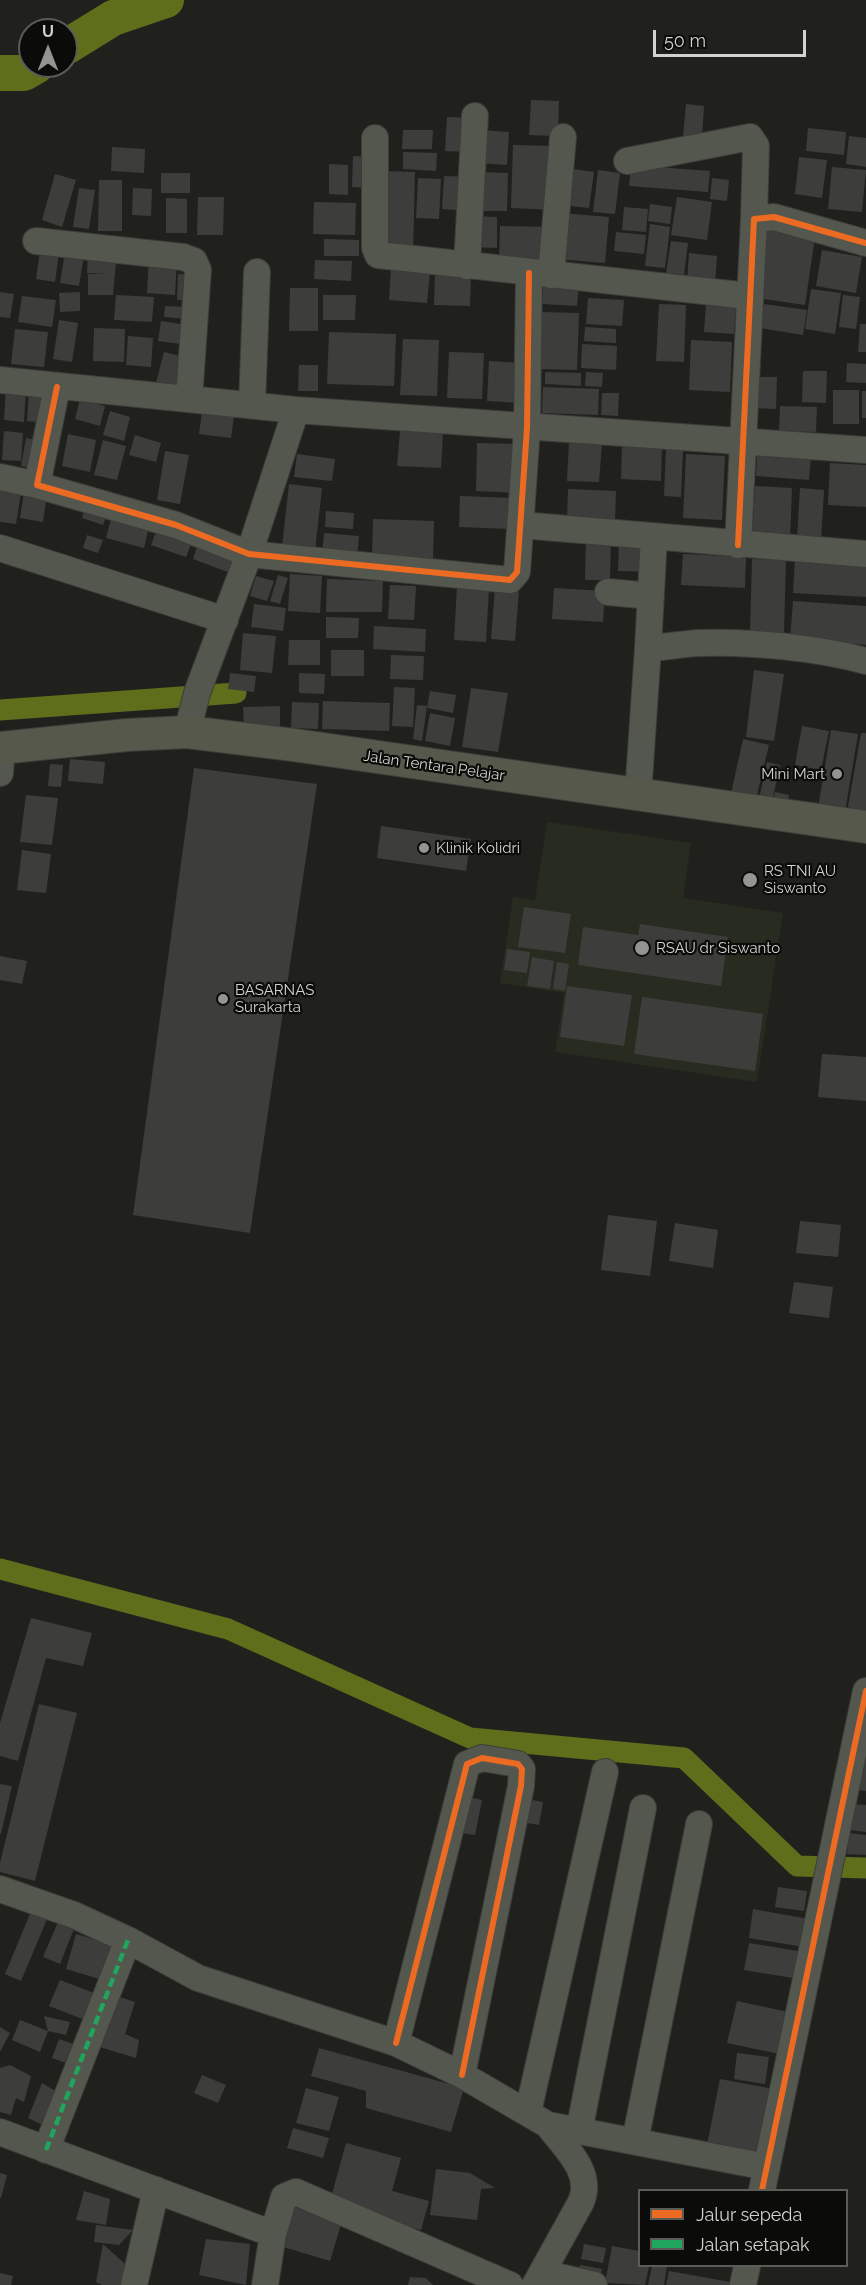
<!DOCTYPE html>
<style>
body{margin:0}
#map{position:relative;width:866px;height:2285px;overflow:hidden;background:#20211d;font-family:Raleway,sans-serif}
canvas{display:block}
.legend{position:absolute;left:638px;top:2189px;width:210px;height:78px;box-sizing:border-box;background:#0b0c09;border:2px solid #5a5c58;margin:0;padding:8px 10px;list-style:none;font-size:18px;color:#d1d3ce}
.legend li{display:flex;align-items:center;gap:12px;height:30px}
.legend b{width:30px;border:2px solid #5a5c58}
.north{position:absolute;left:18px;top:18px;width:60px;height:60px;box-sizing:border-box;background:#0b0c09;border:2px solid #5a5c58;border-radius:50%;rotate:0deg;font-size:16px;font-weight:700;line-height:24px;text-align:center;color:#d1d3ce}
.north::after{content:'';display:block;margin:auto;width:21px;height:27px;background:#939590;clip-path:polygon(50% 0,100% 100%,50% 72%,0 100%)}
.scale{position:absolute;left:653px;top:30px;width:153px;height:27px;box-sizing:border-box;border:3px solid #d1d3ce;border-top:0;padding-left:8px;font-size:18px;line-height:21px;white-space:nowrap;color:#d1d3ce;-webkit-text-stroke:4px #0b0c09;paint-order:stroke}
</style>
<div id="map">
<canvas width="866" height="2285"></canvas>
<ul class="legend">
<li><b style="height:8px;background:#ed6a23"></b>Jalur sepeda</li>
<li><b style="height:8px;background:#20a55d"></b>Jalan setapak</li>
</ul>
<div class="north">U</div>
<div class="scale">50 m</div>
</div>
<script>
const ctx = document.querySelector('canvas').getContext('2d');
ctx.lineJoin = 'round';
function fillPath(path, color) { ctx.fillStyle = color; ctx.fill(path, 'evenodd'); }
function trace(path, color, width, dash) { ctx.strokeStyle = color; ctx.lineWidth = width; ctx.lineCap = dash ? 'butt' : 'round'; ctx.setLineDash(dash || []); ctx.stroke(path); }
function write(font, color, halo, rows, align = 'center') {
  ctx.font = font + ' Raleway,sans-serif'; ctx.lineWidth = 4.5; ctx.setLineDash([]); ctx.textBaseline = 'middle'; ctx.strokeStyle = halo; ctx.fillStyle = color; for (const [text, x, y, turn = 0] of rows) {
    ctx.save(); ctx.translate(x, y); ctx.rotate((+turn || 0) * Math.PI / 180); ctx.textAlign = isNaN(turn) ? turn : align; if (halo) ctx.strokeText(text, 0, 0); ctx.fillText(text, 0, 0); ctx.restore();
  }
}
fillPath(new Path2D(`
 M547,822L691,843L683,898L783,913L757,1082L555,1052L564,993L500,983L513,897L535,900Z`), '#282b1f');
trace(new Path2D(`
 M0,710L236,693
 M0,1569L228,1629L470,1738L684,1758L797,1866L866,1868`), '#5e6e1b', 21);
trace(new Path2D(`
 M66,47L113,18L166,0
 M0,73H24L36,66`), '#5e6e1b', 36);
fillPath(new Path2D(`
 M531,100L559,101L558,136L529,135Z
 M686,104L704,106L702,138L683,137Z
 M447,117L471,118L469,152L445,151Z
 M808,128L846,132L844,155L806,151Z
 M403,130H433L432,149H402Z
 M481,130L509,132L507,165L479,163Z
 M849,136L866,138V167L846,164Z
 M513,145L556,146L554,210L511,208Z
 M112,147L145,149L144,173L111,171Z
 M403,152L437,153L436,171L403,169Z
 M353,156L375,157L373,188L352,187Z
 M799,157L827,160L822,198L795,194Z
 M329,164L348,165V195L329,194Z
 M631,165L710,171L708,192L629,186Z
 M832,167L866,170L862,212L828,209Z
 M566,168L594,172L589,208L561,205Z
 M598,170L620,173L615,214L593,212Z
 M385,171L415,172L413,254H382Z
 M479,172L508,173L507,211H478Z
 M161,173H190V193H161Z
 M55,174L76,180L62,227L42,220Z
 M444,176L469,177L468,211L442,209Z
 M418,178L441,179L439,219L416,218Z
 M712,178L729,180L727,201L710,199Z
 M99,180H122V231H98Z
 M79,188L95,190L89,229L73,227Z
 M133,188L152,189L151,216L132,215Z
 M198,197H224L223,235H197Z
 M677,197L712,202L707,240L671,235Z
 M166,198L187,199V233H166Z
 M314,202L356,203L355,235L313,234Z
 M650,204L672,207L670,224L648,221Z
 M624,207L648,209L646,232L622,230Z
 M561,213L609,217L605,263L557,259Z
 M474,216L497,217V248L473,247Z
 M650,224L670,227L665,268L645,266Z
 M500,226L552,227L551,262L499,261Z
 M767,230L815,237L805,305L757,298Z
 M616,232L646,235L644,254L614,251Z
 M324,239L359,240V256H324Z
 M671,241L688,243L684,275L666,273Z
 M41,243L60,245L55,282L36,279Z
 M66,246L85,249L79,286L60,283Z
 M822,250L862,257L856,293L816,286Z
 M88,251L117,252L113,295H88V274L107,273H87Z
 M689,253L717,256L715,284L687,282Z
 M149,256L177,258L175,295L147,293Z
 M315,260L352,261L351,281L314,279Z
 M391,269L430,272L427,303L389,300Z
 M178,274L195,275L194,301L177,300Z
 M435,275L471,276L470,306L434,305Z
 M544,279L579,282L577,306L542,304Z
 M290,288H318V331H289Z
 M811,289L841,293L835,334L805,329Z
 M0,292L14,294L10,318L0,317Z
 M80,292V311L60,312L59,293Z
 M116,295L154,297L152,322L114,320Z
 M323,295H356L355,320H323Z
 M843,295L860,297L856,329L839,327Z
 M22,296L56,300L52,327L18,322Z
 M588,298L624,300L622,326L586,324Z
 M659,304L686,305L684,362L656,361Z
 M706,304L736,306L734,334L704,332Z
 M764,304L807,310L803,335L760,328Z
 M165,306L187,307L186,319L164,317Z
 M541,312L579,313L577,370L539,369Z
 M59,320L78,323L72,362L53,359Z
 M161,321L192,326L189,345L158,341Z
 M860,324H866V352H858Z
 M585,327L616,329V343L584,341Z
 M94,328L125,329L124,362L93,361Z
 M15,329L48,332L44,367L11,364Z
 M329,332L396,334L394,386L327,384Z
 M128,336L153,338L151,367L126,365Z
 M403,339L439,340L437,396L400,395Z
 M691,340L732,342L730,392L689,390Z
 M582,344L617,346L616,370L581,368Z
 M164,352L188,358L180,389L156,383Z
 M449,352L484,353L482,399L447,398Z
 M489,361L522,363L520,403L487,401Z
 M847,363L866,364V383L846,382Z
 M299,365H318V391H298Z
 M803,371H827L826,403L802,402Z
 M545,372L581,373V386L545,384Z
 M586,372L603,373L602,387L585,386Z
 M755,377H777L776,409L754,408Z
 M6,385L26,386L24,422L4,420Z
 M543,387L599,389L598,415L542,413Z
 M29,390L51,392L48,423L27,421Z
 M833,390H859V424H833Z
 M862,391H866V418H862Z
 M602,393H619L618,416L601,415Z
 M80,399L105,406L100,426L75,419Z
 M203,405L235,409L231,438L199,434Z
 M780,406L817,407L816,432L779,431Z
 M110,411L130,417L124,441L103,435Z
 M4,431L23,433L21,461L2,460Z
 M400,431L443,433L441,468L397,466Z
 M68,434L96,440L90,472L62,466Z
 M135,435L161,443L156,462L129,455Z
 M26,438L44,442L39,469L21,466Z
 M103,440L126,446L117,480L94,475Z
 M569,442L602,443L599,482L567,481Z
 M477,443L519,444L518,493L476,491Z
 M622,443L662,445L661,481L621,479Z
 M666,448H683L681,497L664,496Z
 M165,451L189,455L180,504L157,500Z
 M297,454L335,459L332,481L294,477Z
 M686,454L725,456L722,520L683,518Z
 M757,454L811,457L809,480L756,476Z
 M830,463L866,465V507L828,505Z
 M0,484L22,487L16,524L0,522Z
 M289,484L322,488L314,560L281,556Z
 M25,485L48,489L43,522L20,518Z
 M755,486L792,488L790,540L752,538Z
 M800,488L824,490L821,541L797,540Z
 M568,489L616,491L615,521L567,520Z
 M460,496L512,498L511,529L459,527Z
 M88,501L109,508L103,525L82,518Z
 M114,508L151,518L144,548L106,538Z
 M326,511L354,513L353,529L325,527Z
 M373,519L434,521L433,559L372,558Z
 M160,521L195,534L186,557L151,545Z
 M324,533L359,536L357,557L322,555Z
 M87,535L103,540L98,553L83,548Z
 M586,535H611L610,580H585Z
 M200,538L240,553L233,574L193,559Z
 M619,540L652,541L651,572L618,571Z
 M683,554L746,557L745,588L681,585Z
 M795,558L866,563V597L793,593Z
 M752,559L786,560L784,633L750,632Z
 M290,574L322,576L320,613L288,611Z
 M278,575L288,578L280,604L270,601Z
 M256,576L274,581L267,601L250,596Z
 M327,579L383,581L382,612H326Z
 M390,585L416,586L414,620L388,619Z
 M457,586L489,588L486,642L454,640Z
 M495,588L519,590L515,641L491,639Z
 M554,588L605,591L603,622L552,619Z
 M793,601L866,606V645L790,639Z
 M254,604L286,608L283,631L251,627Z
 M326,617L359,618L358,638H326Z
 M374,626L426,629L425,652L373,649Z
 M243,633L276,636L272,673L240,670Z
 M289,640H320V665H288Z
 M331,650H364V676H331Z
 M391,655L424,656L423,680L390,679Z
 M754,670L784,674L774,741L746,737Z
 M230,673L256,676L254,692L228,689Z
 M299,673L325,674L324,694L299,693Z
 M394,687L415,688L413,727L392,726Z
 M471,688L508,693L498,752L462,747Z
 M430,691L456,695L453,713L427,708Z
 M323,701L390,703L389,731L322,729Z
 M292,702L319,703L318,729L291,728Z
 M417,705L427,706L422,741L413,739Z
 M280,706V726L244,727L243,707Z
 M430,713L455,718L450,746L425,741Z
 M802,726L829,731L821,770L795,765Z
 M831,730L858,734L844,818L817,814Z
 M861,733H866V811L848,807Z
 M743,739L769,745L756,799L731,794Z
 M70,759L105,762L103,784L68,781Z
 M767,762L780,765L772,802L759,799Z
 M50,764L63,765L61,787L48,786Z
 M194,768L317,784L250,1233L133,1215Z
 M775,792L789,795L787,805L773,802Z
 M26,795L58,798L52,845L20,842Z
 M381,826L471,839L466,871L377,858Z
 M22,850L51,854L46,893L17,890Z
 M524,907L571,914L565,953L518,947Z
 M640,924L728,937L721,986L578,965L583,927L638,935Z
 M507,949L530,952L527,973L504,970Z
 M0,956L27,961L22,984L0,980Z
 M532,957L554,961L550,989L527,986Z
 M557,962L569,964L565,991L553,989Z
 M567,986L632,995L624,1046L560,1037Z
 M642,997L763,1014L755,1071L634,1054Z
 M822,1054L866,1057V1101L818,1097Z
 M608,1215L657,1221L650,1276L601,1270Z
 M800,1221L841,1225L838,1257L796,1253Z
 M675,1223L718,1230L713,1268L669,1261Z
 M794,1282L833,1287L829,1318L789,1313Z
 M31,1618L92,1633L83,1666L46,1658L18,1761L0,1756V1723Z
 M39,1704L77,1713L35,1881L0,1872V1863Z
 M866,1749V1791L858,1790Z
 M0,1784L12,1786L1,1834L0,1833Z
 M463,1796L482,1800L475,1835L456,1832Z
 M527,1799L543,1802L539,1825L522,1822Z
 M852,1804L866,1805V1832L849,1830Z
 M849,1833L866,1835V1855L847,1854Z
 M778,1887L807,1891L804,1911L775,1907Z
 M753,1909L809,1919L804,1947L749,1938Z
 M30,1914L48,1917L21,1981L5,1974Z
 M58,1922L74,1929L60,1964L43,1957Z
 M76,1934L117,1946L106,1981L66,1969Z
 M749,1943L804,1952L799,1979L744,1970Z
 M60,1980L94,1993L91,1996L98,1999L90,2022L49,2006Z
 M111,1994L135,2002L125,2034L139,2040L136,2058L93,2045Z
 M737,2001L798,2014L789,2056L727,2043Z
 M44,2016L70,2022L66,2035L48,2031Z
 M20,2020L48,2031L40,2052L12,2040Z
 M0,2027L10,2033L0,2052Z
 M59,2039L76,2045L69,2064L52,2058Z
 M319,2048L464,2088L451,2132L366,2108V2091L311,2076Z
 M737,2053L769,2057L765,2084L734,2079Z
 M10,2065L31,2076L24,2102L16,2098L11,2115L0,2112V2068Z
 M202,2075L226,2085L218,2103L194,2093Z
 M720,2079L779,2090L766,2156L707,2145Z
 M42,2083L62,2095L47,2127L28,2118Z
 M306,2088L339,2097L329,2131L296,2123Z
 M293,2128L329,2138L323,2158L287,2148Z
 M346,2143L401,2158L392,2191L429,2201L421,2230L329,2205Z
 M436,2169L470,2173L495,2188L481,2189L477,2220L430,2215Z
 M0,2173L7,2175L1,2198H0Z
 M84,2191L110,2199L106,2225L76,2220Z
 M292,2206L342,2221L330,2261L280,2246Z
 M96,2225L133,2230L119,2245L94,2242Z
 M206,2239L250,2244L246,2285L199,2275Z
 M103,2244L125,2264L123,2285H102L96,2282Z
 M584,2244L606,2248L603,2263L581,2259Z
 M612,2246L639,2251V2265L649,2266L645,2285L605,2283Z
 M580,2265L602,2269L600,2283L577,2279Z
 M652,2266H667L664,2285H648Z
 M669,2271L741,2284V2285H666Z
 M0,2273L13,2276L11,2285H0Z
 M410,2277L426,2278L433,2285H408Z`), '#3d3e3b');
const minor = new Path2D(`
 M375,138V248L378,255L749,296
 M627,161L750,137L756,146L754,219
 M36,241L183,257L194,261L198,270L189,399
 M467,266L475,116
 M551,275L563,137
 M0,380L296,410L866,450
 M57,387L37,485L176,525L249,554L510,580L517,572L527,428L529,273
 M252,405L257,272
 M0,477L37,485
 M521,525L866,554
 M738,545L754,219L774,217L866,243
 M0,548L225,620
 M608,592L651,596
 M648,648L654,537
 M187,732L197,693L249,554L296,410
 M0,773L2,748
 M638,795L648,648C665,647 682,644 699,643C749,641 819,648 866,661
 M0,1889L74,1915L128,1940L198,1978L396,2043L462,2075L548,2125
 M396,2043L467,1764L482,1758L518,1764L522,1769L521,1786L462,2075
 M528,2112L605,1772
 M579,2131L643,1808
 M0,2132L273,2234L265,2285
 M635,2141L699,1824
 M46,2150L128,1940
 M762,2190L866,1691
 M273,2234L284,2197L296,2192L510,2285
 M542,2273L594,2285
 M134,2285L156,2190
 M535,2285L581,2202C594,2172 564,2147 548,2125L767,2167
 M743,2285L747,2266`);
const major = new Path2D(`
 M0,748L127,735L187,732L294,745L866,827`);
trace(minor, '#3c3d3a', 28);
trace(major, '#3c3d3a', 34);
trace(minor, '#54574d', 26);
trace(major, '#55584a', 32);
trace(new Path2D(`
 M46,2150L128,1940`), '#20a55d', 4.5, [9, 4.5]);
trace(new Path2D(`
 M57,387L37,485L176,525L249,554L510,580L517,572L527,428L529,273
 M738,545L754,219L774,217L866,243
 M396,2043L467,1764L482,1758L518,1764L522,1769L521,1786L462,2075
 M762,2190L866,1691`), '#ed6a23', 6);
for (const [x, y, r, color] of [
 [837,774,6,"#939590"],
 [424,848,6,"#939590"],
 [750,880,8,"#939590"],
 [642,948,8,"#939590"],
 [223,999,6,"#939590"]
]) { const dot = new Path2D(); dot.arc(x, y, r, 0, 2 * Math.PI); ctx.fillStyle = color; ctx.fill(dot); trace(dot, '#0b0c09', 2); }
write('15px', '#d1d3ce', '#0b0c09', [
 ["Jalan Tentara Pelajar",434,766,8]
]);
write('15px', '#d1d3ce', '#0b0c09', [
 ["Mini Mart",825,774,"right"],
 ["Klinik Kolidri",436,848],
 ["RS TNI AU",764,871],
 ["Siswanto",764,888],
 ["RSAU dr Siswanto",656,948],
 ["BASARNAS",235,990],
 ["Surakarta",235,1007]
], 'left');
</script>
